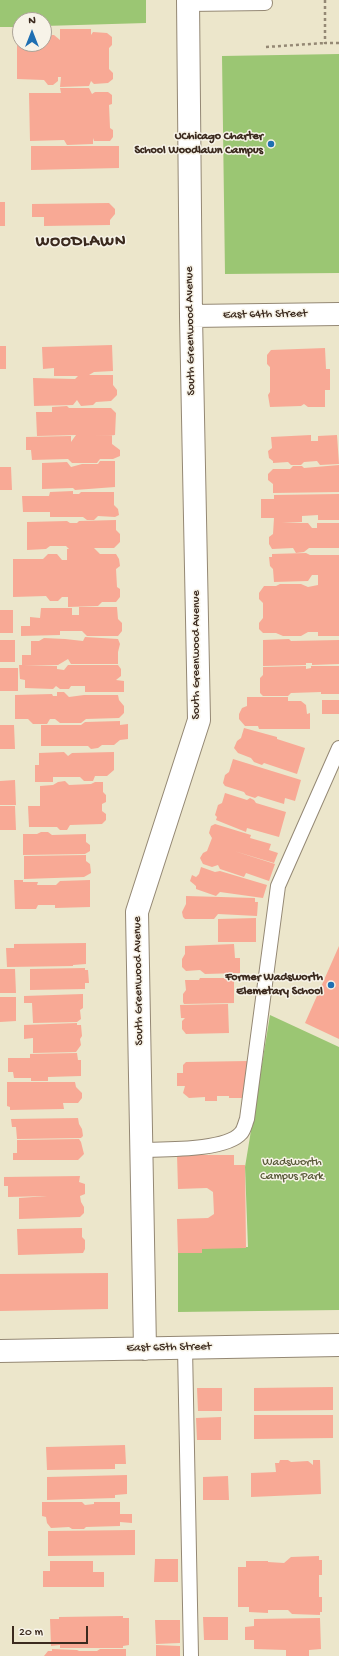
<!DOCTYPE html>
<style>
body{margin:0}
#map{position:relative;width:339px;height:1656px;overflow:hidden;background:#ece6cb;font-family:"Gochi Hand",sans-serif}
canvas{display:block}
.north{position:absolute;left:12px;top:12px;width:40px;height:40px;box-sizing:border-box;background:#f7f3e8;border:1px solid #aca397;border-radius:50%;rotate:0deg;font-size:11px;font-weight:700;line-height:16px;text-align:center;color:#3b2a1e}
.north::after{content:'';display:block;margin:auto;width:14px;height:18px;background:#1f6fb2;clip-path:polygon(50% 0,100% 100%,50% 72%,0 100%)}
.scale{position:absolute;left:12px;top:1626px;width:76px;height:18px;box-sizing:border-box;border:2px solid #3b2a1e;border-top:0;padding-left:5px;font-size:12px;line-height:14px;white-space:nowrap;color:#3b2a1e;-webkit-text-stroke:3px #f7f3e8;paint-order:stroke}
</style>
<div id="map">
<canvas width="339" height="1656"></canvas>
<div class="north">N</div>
<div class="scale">20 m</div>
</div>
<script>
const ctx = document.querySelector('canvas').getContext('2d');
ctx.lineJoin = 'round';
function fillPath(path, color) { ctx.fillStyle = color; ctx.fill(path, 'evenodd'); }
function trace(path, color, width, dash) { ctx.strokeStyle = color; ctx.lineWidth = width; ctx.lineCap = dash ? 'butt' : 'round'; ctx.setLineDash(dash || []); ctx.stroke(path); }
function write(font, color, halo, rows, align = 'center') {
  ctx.font = font + ' "Gochi Hand",sans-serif'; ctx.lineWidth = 3; ctx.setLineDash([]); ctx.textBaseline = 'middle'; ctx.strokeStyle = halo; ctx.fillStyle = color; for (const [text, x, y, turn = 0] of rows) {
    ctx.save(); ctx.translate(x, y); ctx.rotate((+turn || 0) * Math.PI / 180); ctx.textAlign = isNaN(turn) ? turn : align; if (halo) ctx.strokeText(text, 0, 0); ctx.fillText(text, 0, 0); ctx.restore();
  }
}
fillPath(new Path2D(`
 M0,0H146V23L44,26V20H20V27H0Z
 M339,54V273L225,274L222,56Z
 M270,1015L339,1047V1310L178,1312V1249L248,1247L245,1167Z`), '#9bc673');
fillPath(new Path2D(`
 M60,29H91V35L93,32L107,33L112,37V45L109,48V69L113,73V79L108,83L94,84L91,81L89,86L60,87L61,77H58V81L53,85H48L44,80L17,79V41H20V44H44L45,35H54L60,40Z
 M60,88H89L92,94L95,92H108L112,95V104L109,105L110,128L113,130V137L110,141H94L93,138V144L67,145L64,140L30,141L29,93H61Z
 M31,146H119V168L31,170Z
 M0,202H5V226H0Z
 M109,203L115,209V214L110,220V225L44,226V217H32V204Z
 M112,345L113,371L94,372L89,375H113V385L117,390V395L111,401L96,402L93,405L81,406L77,400L73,405L34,406L33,378L75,379L78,376H54V368L43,369L42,347Z
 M0,346H6V369H0Z
 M325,348L326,369H330V390H325V407H308L304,404L301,406L270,407L268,395L270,392V367L267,364V355L271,350Z
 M67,406L69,408H111L116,413L115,435L90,436L112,435V444L120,450V456L113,459H100L97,463H72L68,459L32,460L31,450H26V437L71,436V442L76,435L37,436L36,412H52V407Z
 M311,435V441H318V436L337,435L339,464L320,465L317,461L304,462L301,465H291L288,462L273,463V461L269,458L268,451L272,448L271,437Z
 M100,461H115V487L75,490L73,488L42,489V463L67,462L71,467L82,464H98Z
 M339,465V492L273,493V484L268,480V474L273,469H290L293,466H302L304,468Z
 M0,467H11L12,490H0Z
 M73,491V494H79L81,492H114V505L118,509L119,515L115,517L98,516L94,520H87L83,517H50V512H23L22,496H49L50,492Z
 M339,494V520H318V515L302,516V522L282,523H308L312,528H317V523H339V548H309L304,552L296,553L293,548L272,549L269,544V537L273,534L274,518H261V499H274V495Z
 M116,520V530L120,534V542L114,548H94L100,554H116L119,559L120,566L116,569L117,587L120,589V597L116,602H102L98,606L68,607V597H62L58,601H50L46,596L13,597V559H43L48,554H57L62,560H67V549H87H69L66,546H50L46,549L27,550V522L67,521L70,523H77L79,521Z
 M306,553L310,555H339V582H321H339V636H318V632H308L301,636H283L276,633H263L259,629V623L263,618V603L259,599V593L264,586H276L280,584H301L308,587L318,585V575H312L308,581L274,582L273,569L270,566L269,557H272V554Z
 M79,607H117L118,619L122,623V631L118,636H87L82,631H60V635L21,636V626H30V617L40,618L41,608H72V615H79Z
 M0,610H13V633H0Z
 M85,637L118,639L120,644L118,652V664H71L68,659L58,665L24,666H57V669L64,670L68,665H118L121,669V676L116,680L124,681V692H85V686H71L69,689H60L56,686L53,689L25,688V680L20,679L19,665H22V655H31V641H39L44,638L65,639L83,641Z
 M289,639L291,641L339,640V664L312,665V663H306V665L263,666V640Z
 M0,640H15V662H0Z
 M306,666V669L311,668V666H339V694H321V692L291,693L288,696H263L260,693V678L263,675V667Z
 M0,668H18V691H0Z
 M57,692H64L69,697L84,695H118L119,700L124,706V713L119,718L86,719L81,723H60L55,719H50L47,724H33L28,719H15V695L52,694L53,696H57Z
 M247,697H288V701H301L306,705L307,714L310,713V729H259L258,726H245L239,719V714L242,708L247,706Z
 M322,700H339V714H322Z
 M120,721V725L128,724V739L120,740L114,745H102L98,748L91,749L88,746H41V725H81L85,722Z
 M0,725H14L15,749H0Z
 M244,728L277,737V739L305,748L297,774L264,763L262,765L254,762L251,758L238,753L234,748L237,741L241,738Z
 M64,752L68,756L72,753L114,752V770L107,776H95L93,781H84L80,777H53V782H35V765H39V753Z
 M233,759L301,780L295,801L285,798L284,804L258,796L255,798L246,795L244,792L225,786L223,783L225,775L229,772Z
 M15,780L16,805H0V781Z
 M65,781L69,785L91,784L95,782H103V792L106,795V802L102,804V811L106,814V820L102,824L70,825L67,830H60L57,827H29L28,806H40V786L53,785L58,782Z
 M225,793L247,800L250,798L254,800L256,803L286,812L279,837L247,828L246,832L216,820L217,817L215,815L218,805L222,803Z
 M0,806H15L16,830H0Z
 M215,824L251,835L250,838L271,844L269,850L278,853L274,863L234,851L275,864L269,881L246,873L244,877L220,869L218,865L212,867L203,864L200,858L203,853L207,851L212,838L209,833L211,826Z
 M41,832H48L52,835L86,834V842L90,845V851L85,854L23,855V834H37Z
 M86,855V861L90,864L91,873L84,877L24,879V856Z
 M201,867L215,872L220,871L267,885L263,898L220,892L216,896L196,889V886L190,881L192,875L196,877L199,874Z
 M14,880H23V882H38L37,885H56L60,881L90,880V907L55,908V905H38L36,909H15Z
 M186,896L255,898V902H258L257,916L218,914L214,919H185L183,917L182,912L186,904Z
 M256,918V942H218V919Z
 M86,943V964L73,965V966L7,967L6,948H14V944Z
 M234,944L235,958H240V973L205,974L200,970L186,971L182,967V959L185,954V946Z
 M339,946V1039L305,1023Z
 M85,968V970H88L89,983H85V989L30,990V969Z
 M0,969H15L16,993H0Z
 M200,978H234V1003L184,1004L183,1002V994L186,990L185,980H199Z
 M83,994V1008L80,1010L81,1019L77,1022L33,1023L32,1003H24V996Z
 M0,997H16V1021L0,1022Z
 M228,1004L229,1033L186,1034L182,1029V1021L185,1018H181L180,1005Z
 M77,1023V1025H81L82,1036L80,1039L81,1045L76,1052L33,1053V1038L24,1039V1025Z
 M77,1053L78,1060H81V1076L48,1077V1081H31V1078H14L13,1072H8V1058H30V1054Z
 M248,1061L242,1098H229V1096H217V1101H205V1097L189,1098L183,1093L185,1086H177V1073H183V1065L186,1062Z
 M7,1082H75L76,1087L82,1093V1098L78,1103H63L64,1109L10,1110V1107L7,1106Z
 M78,1118L79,1124L82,1129L83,1136L81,1138L17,1139L16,1127H12L11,1119Z
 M79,1139L81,1142L84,1154L78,1160H13V1153H17V1140Z
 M177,1155H234V1165H245L246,1248L202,1249V1253H178L177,1219L208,1218L214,1214L213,1192L207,1188L178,1189Z
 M80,1176L79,1182L85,1184V1194L80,1196L81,1202L84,1207V1213L80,1217L19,1219V1198L47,1196L8,1197V1186H4V1177Z
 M82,1228V1237L85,1240V1249L83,1253L18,1255L17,1229Z
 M108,1273V1309L0,1311V1274Z
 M333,1387V1410L254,1411V1388Z
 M197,1388H222V1411H198Z
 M254,1415H333V1438L254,1439Z
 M221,1417V1440H197L196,1418Z
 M125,1445L126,1464H115V1469L47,1470L46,1447Z
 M280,1460H288L291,1462L308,1461L313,1465V1460H320L321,1494L251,1497V1473L276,1472L275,1463H279Z
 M127,1475V1494L115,1495V1498L47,1500V1477Z
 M228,1476L229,1500H203V1477Z
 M42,1502H82L85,1505L94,1504V1502H120V1514H132V1523L120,1522V1526L86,1527L84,1529H72L69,1527L51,1528L47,1523L46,1517L42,1516Z
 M135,1530V1555L48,1556V1531Z
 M319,1556V1560H322V1575H319V1597H322V1612H320V1615L292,1614L288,1610H268V1613L249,1612V1607H238V1567H246V1561H268V1562L284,1563L291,1557Z
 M155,1559H178V1582H154Z
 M50,1561H93V1572H104V1587H43V1571H50Z
 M123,1616V1618H129V1645L123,1646V1648H60V1645L51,1646L50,1619H59V1617Z
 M203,1617H228V1640H204Z
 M320,1618L321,1649L309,1650V1656H286V1650L254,1649V1640H245V1627L254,1626V1619Z
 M155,1620H180V1643L156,1644Z
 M156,1645L180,1646V1656H156Z
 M52,1649L77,1650L79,1651H97L100,1649H126V1656H44L48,1651H52Z`), '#f8a995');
const lane = new Path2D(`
 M188,4L265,3
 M141,1150C163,1149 226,1151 241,1133C244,1130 245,1124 247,1119L278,886L339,748
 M185,1348L191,1656`);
const street = new Path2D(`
 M191,316L339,314
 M145,1349L137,912L199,720L191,316L188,0
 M0,1351L339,1345`);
trace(lane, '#948874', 16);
trace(street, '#948874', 24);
trace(new Path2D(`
 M325,0V43H339
 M266,47L325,43`), '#948874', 2.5, [3, 3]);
trace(lane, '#fff', 14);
trace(street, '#fff', 22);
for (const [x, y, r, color] of [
 [271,144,4,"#1f6fb2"],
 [331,985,4,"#1f6fb2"]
]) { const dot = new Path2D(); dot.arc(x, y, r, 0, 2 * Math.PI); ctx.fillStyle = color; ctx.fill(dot); trace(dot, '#f7f3e8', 1.5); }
write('bold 12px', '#3b2a1e', '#f7f3e8', [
 ["UChicago Charter",263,137],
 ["School Woodlawn Campus",263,151],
 ["Former Wadsworth",323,978],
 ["Elemetary School",323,992]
], 'right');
write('12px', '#3b2a1e', '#f7f3e8', [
 ["East 64th Street",265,315,-1],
 ["South Greenwood Avenue",191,331,-91],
 ["South Greenwood Avenue",197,655,-90],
 ["South Greenwood Avenue",139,981,-91],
 ["East 65th Street",169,1348,-1]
]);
write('12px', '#585938', '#f7f3e8', [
 ["Wadsworth",292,1163],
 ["Campus Park",292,1177]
]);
ctx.letterSpacing = '1px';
write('bold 16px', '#3b2a1e', '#f7f3e8', [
 ["WOODLAWN",81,243]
]);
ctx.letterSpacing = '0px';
</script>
